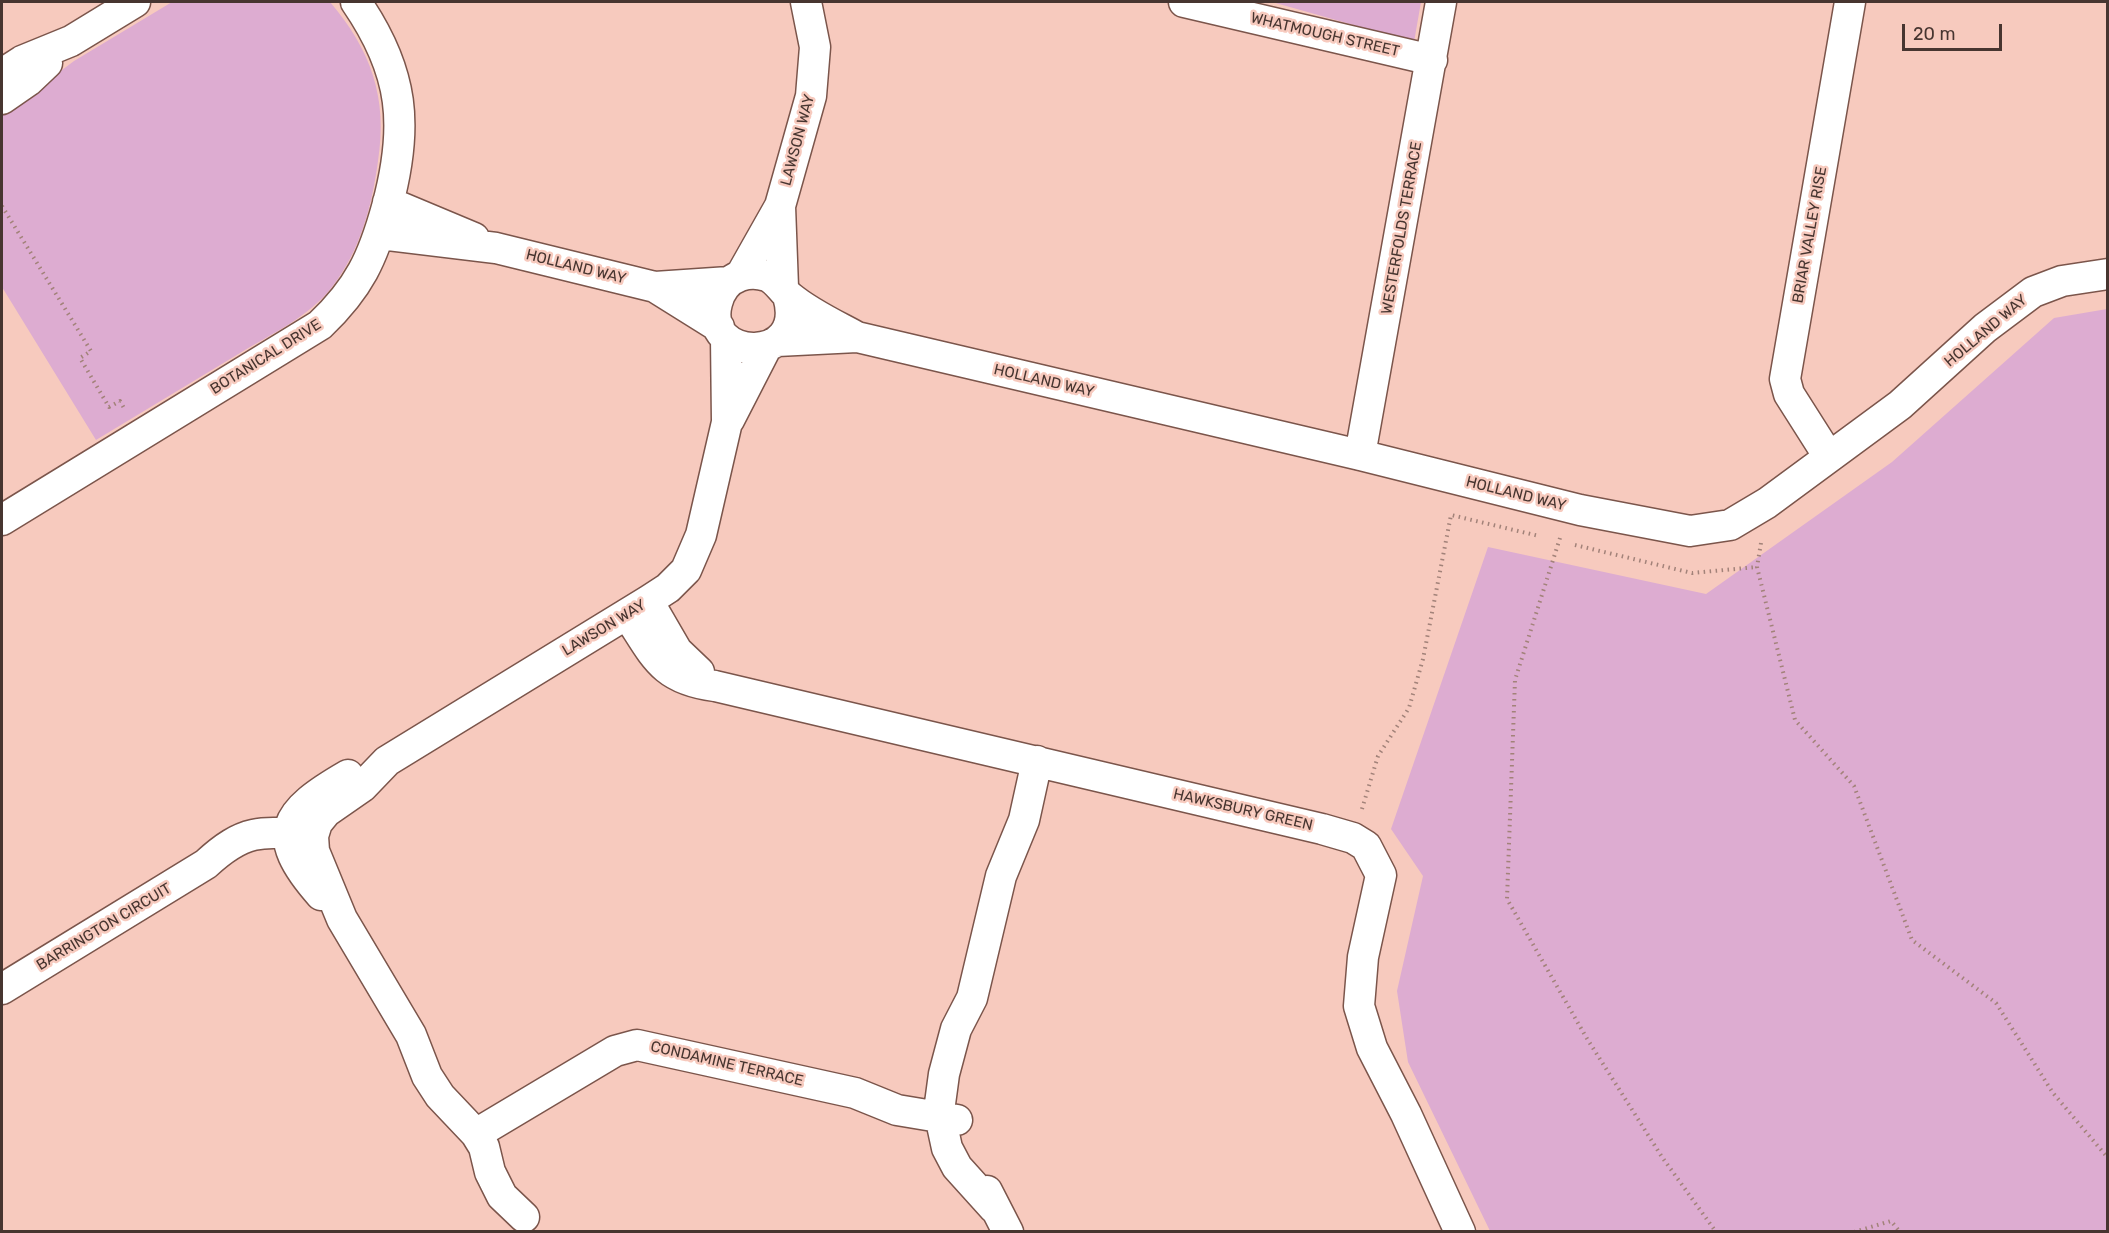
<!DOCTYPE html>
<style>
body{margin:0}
#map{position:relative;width:2109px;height:1233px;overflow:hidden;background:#f7cabe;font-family:Rubik,sans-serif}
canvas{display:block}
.frame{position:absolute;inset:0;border:3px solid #473530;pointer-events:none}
.scale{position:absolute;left:1902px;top:24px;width:100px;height:27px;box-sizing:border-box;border:3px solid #473530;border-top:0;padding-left:8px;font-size:18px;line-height:21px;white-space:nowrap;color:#473530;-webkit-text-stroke:4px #f7cabe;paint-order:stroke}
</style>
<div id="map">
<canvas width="2109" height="1233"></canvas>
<div class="frame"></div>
<div class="scale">20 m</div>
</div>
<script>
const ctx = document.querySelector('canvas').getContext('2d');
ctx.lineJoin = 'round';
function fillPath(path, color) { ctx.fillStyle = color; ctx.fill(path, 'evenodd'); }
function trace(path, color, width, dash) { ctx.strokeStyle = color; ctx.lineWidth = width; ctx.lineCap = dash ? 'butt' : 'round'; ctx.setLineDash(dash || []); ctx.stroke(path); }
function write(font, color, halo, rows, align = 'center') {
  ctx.font = font + ' Rubik,sans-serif'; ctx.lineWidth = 5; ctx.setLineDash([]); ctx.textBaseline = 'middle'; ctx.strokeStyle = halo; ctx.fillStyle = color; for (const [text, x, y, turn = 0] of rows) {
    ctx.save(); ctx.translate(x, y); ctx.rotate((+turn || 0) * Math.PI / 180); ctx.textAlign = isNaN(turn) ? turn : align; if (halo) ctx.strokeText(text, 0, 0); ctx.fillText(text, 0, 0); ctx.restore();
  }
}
fillPath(new Path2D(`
 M172,2H330C371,50 388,98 378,161C372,206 360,251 332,287C309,317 271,334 240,353C192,382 144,411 96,440L2,287V115L74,61Z
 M1272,2H1421L1414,42Z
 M2107,309V1231H1490L1408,1062L1397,991L1423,876L1391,829L1488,547L1706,594L1892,462L2054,318Z`), '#ddacd1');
const street = new Path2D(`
 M1184,2L1432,60
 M2,74L22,61L71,41L135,2
 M2,99L28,81L47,63
 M388,202L474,238
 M780,206L783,287
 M380,234L496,248L655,287L719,327
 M741,275L780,206L811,96L815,47L806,2
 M655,287L729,282
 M788,296C809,366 701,362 717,303C720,291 728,280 740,276C748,273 758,273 767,276C778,281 781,290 790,297C809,313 835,325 857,337
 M777,341L857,337L1360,455L1580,510L1690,531L1730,525L1767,503L1900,405L1985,328L2033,292L2062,281L2108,274
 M729,420L767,346
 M1360,455L1441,2
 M1829,457L1789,394L1785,379L1850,2
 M2,520L320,325C359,288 373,258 387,207C409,126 404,72 356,2
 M648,601L677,651L699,672
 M627,614C655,656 661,679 715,686L1322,829L1353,838L1366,846L1381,875L1363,957L1359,1006L1372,1048L1406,1114L1460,1232
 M321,895C267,834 284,812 348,775
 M2,989L206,864C245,828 262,831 313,836
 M476,1134L615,1051L637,1045L855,1093L897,1110L957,1120
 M987,1191L1008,1232
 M994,1208L957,1167L947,1148L939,1111L944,1074L956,1029L972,998L1001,876L1024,820L1037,761
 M524,1217L502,1196L490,1172L484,1147L476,1134L440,1096L427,1076L411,1035L342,919L314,851L313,836L317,823L326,812L362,787L387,761L648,601L668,588L686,570L701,535L727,422L726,338`);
trace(street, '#7b554b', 33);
trace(new Path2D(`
 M2,206L91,351L80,358L109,407L120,401L124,408
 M1560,538L1515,680L1507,899L1586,1037L1662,1157L1716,1232
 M1761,543L1757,567L1795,720L1854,786L1912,940L1996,1003L2053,1093L2108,1158
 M1575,545L1692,573L1757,567
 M1362,809L1378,756L1409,708L1423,659L1451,515L1539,536
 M1854,1232L1891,1221L1900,1232`), '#a28279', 4, [1.5, 4.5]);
trace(street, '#fff', 30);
write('15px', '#473530', '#f7cabe', [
 ["WHATMOUGH STREET",1325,35,13],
 ["LAWSON WAY",798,140,-75],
 ["WESTERFOLDS TERRACE",1402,228,-80],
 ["BRIAR VALLEY RISE",1810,235,-80],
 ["HOLLAND WAY",576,267,14],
 ["HOLLAND WAY",1986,331,-40],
 ["BOTANICAL DRIVE",266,357,-32],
 ["HOLLAND WAY",1044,381,13],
 ["HOLLAND WAY",1516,494,14],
 ["LAWSON WAY",604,628,-31],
 ["HAWKSBURY GREEN",1243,810,13],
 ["BARRINGTON CIRCUIT",104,927,-31],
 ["CONDAMINE TERRACE",727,1064,13]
]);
</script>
